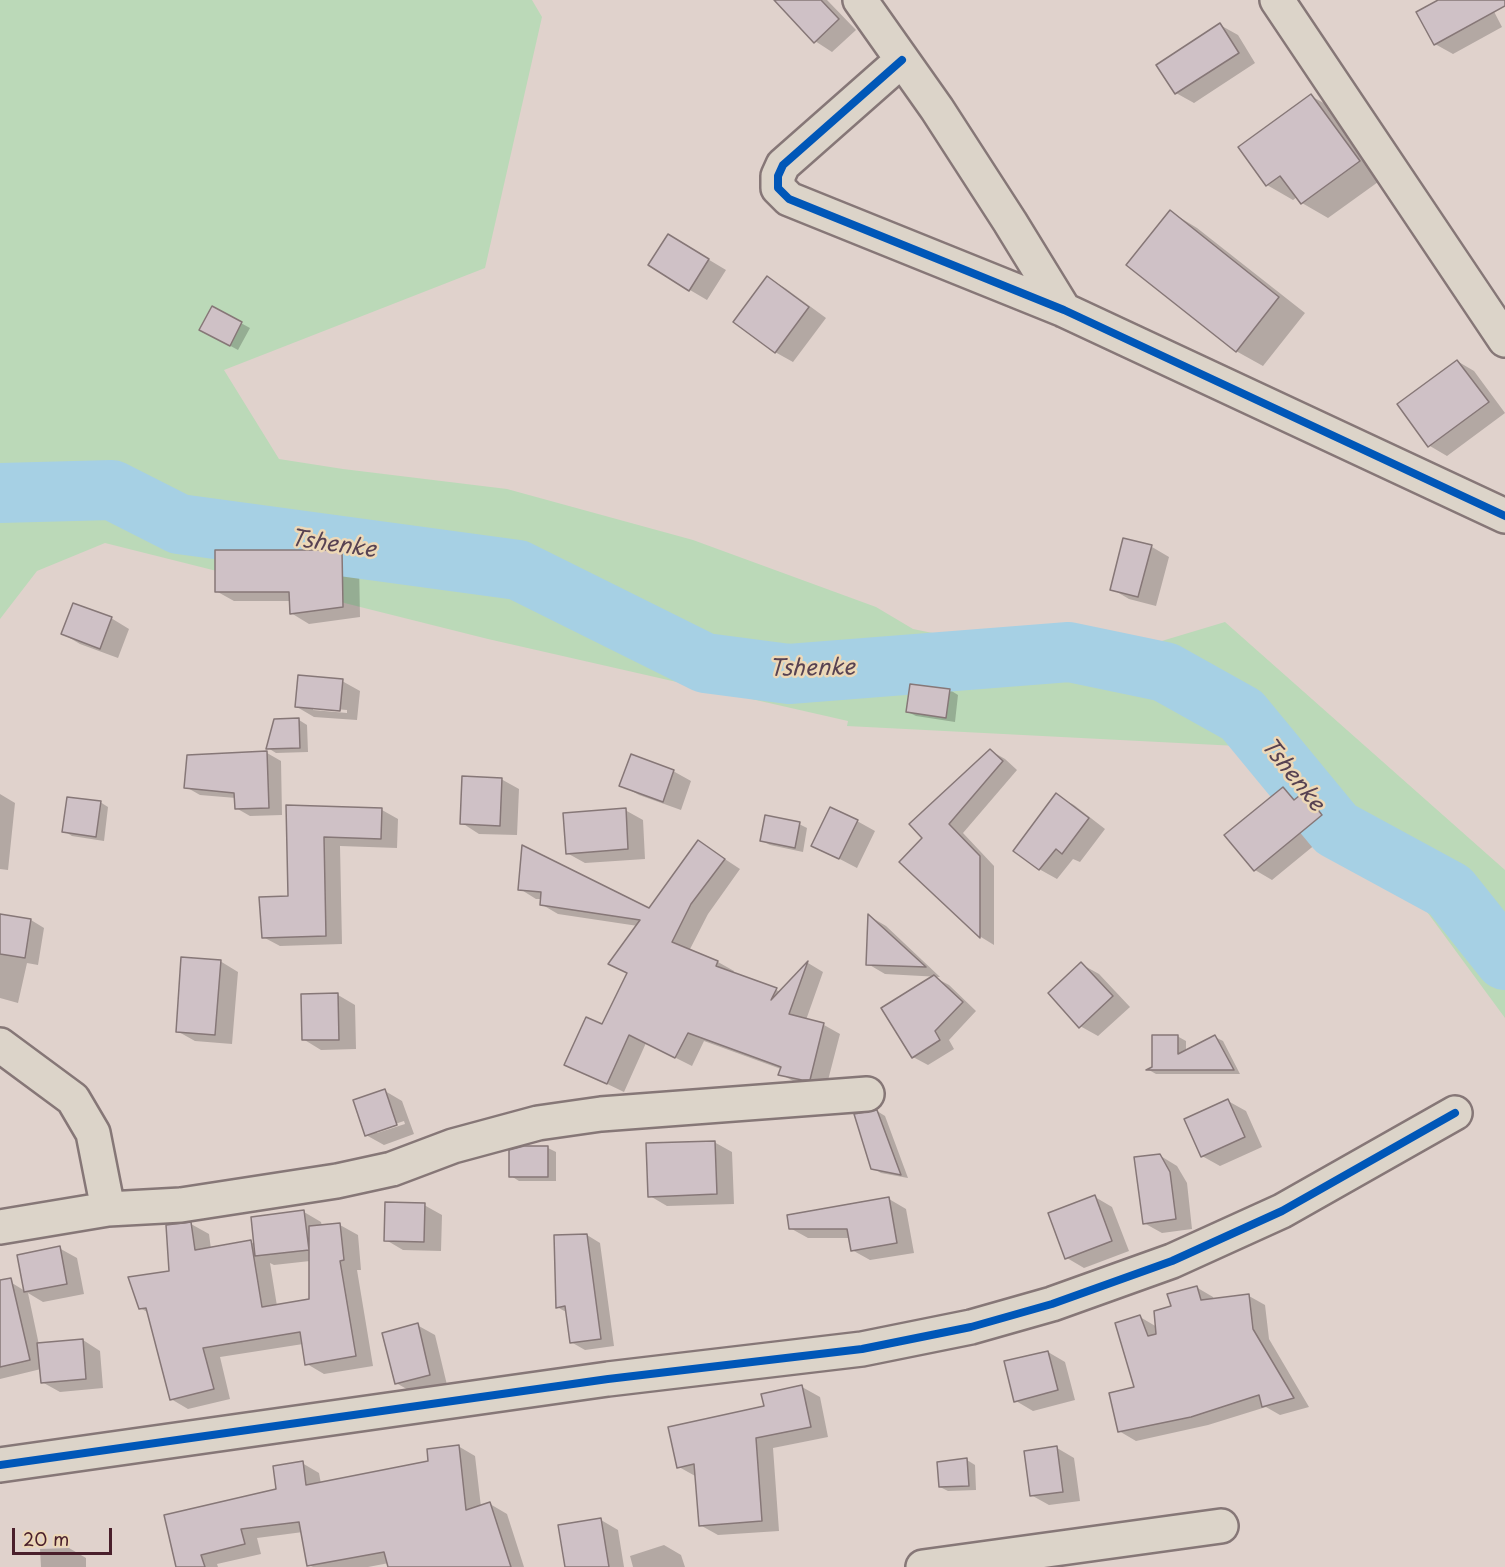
<!DOCTYPE html>
<style>
body{margin:0}
#map{position:relative;width:1505px;height:1567px;overflow:hidden;background:#e0d2cc;font-family:"Playpen Sans",sans-serif}
canvas{display:block}
.scale{position:absolute;left:12px;top:1528px;width:100px;height:27px;box-sizing:border-box;border:3px solid #4a1f2b;border-top:0;padding-left:8px;font-size:18px;line-height:21px;white-space:nowrap;color:#4a1f2b;-webkit-text-stroke:4px #edd8b7;paint-order:stroke}
</style>
<div id="map">
<canvas width="1505" height="1567"></canvas>
<div class="scale">20 m</div>
</div>
<script>
const ctx = document.querySelector('canvas').getContext('2d');
ctx.lineJoin = 'round';
function fillPath(path, color) { ctx.fillStyle = color; ctx.fill(path, 'evenodd'); }
function trace(path, color, width, dash) { ctx.strokeStyle = color; ctx.lineWidth = width; ctx.lineCap = dash ? 'butt' : 'round'; ctx.setLineDash(dash || []); ctx.stroke(path); }
function write(font, color, halo, rows, align = 'center') {
  ctx.font = font + ' "Playpen Sans",sans-serif'; ctx.lineWidth = 5; ctx.setLineDash([]); ctx.textBaseline = 'middle'; ctx.strokeStyle = halo; ctx.fillStyle = color; for (const [text, x, y, turn = 0] of rows) {
    ctx.save(); ctx.translate(x, y); ctx.rotate((+turn || 0) * Math.PI / 180); ctx.textAlign = isNaN(turn) ? turn : align; if (halo) ctx.strokeText(text, 0, 0); ctx.fillText(text, 0, 0); ctx.restore();
  }
}
fillPath(new Path2D(`
 M0,0H532L542,17L485,268L224,370L279,459L343,469L507,489L693,540L876,607L913,629L957,638L1135,649L1225,622L1505,870V1018L1358,818L1257,747L847,726L848,721L488,639L105,543L37,571L0,619Z`), '#bbd9b8');
fillPath(new Path2D(`
 M781,0H827L856,30L832,52L815,41Z
 M1441,0H1488L1502,27L1453,54L1435,44Z
 M1220,25L1238,35L1255,63L1194,103L1176,93Z
 M1311,96L1338,111L1385,177L1328,218L1302,203L1297,197L1293,200L1267,185Z
 M1171,212L1197,228L1305,313L1263,366L1236,351Z
 M686,246L726,270L707,300L690,290Z
 M768,278L785,288L826,318L793,362L775,352Z
 M213,308L250,328L238,350L201,330Z
 M1457,361L1474,371L1505,413L1447,456L1430,446L1399,405Z
 M1152,547L1169,557L1156,606L1129,599L1112,589Z
 M342,551L359,561L360,617L309,624L291,613V601H234L216,591Z
 M111,618L129,629L118,658L80,644L63,634Z
 M342,681L360,691L357,720L314,717L297,707ZM313,707L347,710V713L313,710Z
 M950,690L958,695L955,722L916,716L908,712Z
 M299,720L307,725L308,752L276,753L268,748Z
 M991,751L1005,759L1017,770L963,833L994,866V945L981,937L901,862L924,838Z
 M267,753L281,761L282,815L250,816L236,808V798L200,795L186,787Z
 M673,771L691,781L681,810L639,795L621,785Z
 M501,779L519,789L517,835L479,834L462,823Z
 M1284,788L1300,798L1304,794L1322,804L1339,825L1272,880L1255,870Z
 M0,794L15,803L8,870L0,869Z
 M1056,795L1074,805L1105,829L1080,862L1073,859L1057,879L1039,869Z
 M100,802L108,807L104,841L72,836L64,831Z
 M287,806L382,810L398,819L397,848L340,846L342,944L280,946L263,937L290,897Z
 M625,810L643,820L645,859L585,863L567,853Z
 M857,821L875,831L857,868L813,845Z
 M799,824L807,828L803,852L770,845L762,841Z
 M699,842L740,869L708,914L689,951L718,962L734,971L733,973L781,992L808,963L823,972L806,1020L824,1025L840,1034L826,1088L797,1083L780,1074L781,1069L704,1041L692,1066L646,1043L624,1092L566,1064L603,1026L628,974L610,963L638,926L558,914L541,904V899H536L520,889L524,848L649,910Z
 M869,916L886,926L940,977L885,974L868,964Z
 M31,920L44,928L38,965L27,963L18,1003L0,998V930Z
 M220,961L238,972L232,1044L195,1041L177,1031Z
 M1081,964L1099,974L1130,1007L1098,1036L1080,1026Z
 M934,977L949,985L976,1011L949,1040L954,1049L928,1065L913,1057Z
 M338,995L355,1005L356,1049L321,1050L303,1039Z
 M1177,1036L1186,1041V1052L1215,1037L1223,1041L1240,1074H1156L1149,1070L1153,1068Z
 M385,1091L402,1101L414,1134L384,1145L366,1135ZM404,1121L405,1124L377,1133V1130Z
 M1228,1101L1246,1111L1262,1147L1220,1166L1202,1156Z
 M877,1111L885,1116L908,1178L881,1173L873,1168Z
 M714,1142L732,1152L734,1204L667,1206L650,1196Z
 M548,1148L556,1152V1181H519L511,1176Z
 M1159,1155L1177,1166L1187,1183L1192,1229L1162,1233L1144,1223Z
 M1095,1197L1112,1207L1129,1251L1084,1268L1067,1258Z
 M889,1199L906,1209L914,1253L870,1260L852,1250L850,1238H808L790,1228Z
 M424,1205L442,1215L441,1251L403,1250L386,1240Z
 M304,1212L321,1222L322,1226L340,1225L358,1235L361,1270H357L373,1366L324,1374L307,1364L303,1344L220,1357L230,1399L188,1409L171,1399L149,1313L140,1308L171,1272L191,1224L209,1234L211,1249L251,1242L256,1245ZM310,1261V1301L277,1306L270,1263L274,1265Z
 M587,1235L600,1243L614,1346L585,1350L571,1342L568,1313L557,1307Z
 M59,1248L77,1258L84,1294L43,1302L28,1293L39,1345L83,1340L100,1351L103,1388L60,1392L42,1382L41,1369L0,1379V1286L12,1283L25,1291Z
 M1196,1287L1213,1297L1214,1300L1249,1296L1265,1305L1269,1339L1309,1407L1280,1415L1266,1407L1208,1425L1136,1441L1119,1431L1136,1389L1140,1317L1157,1327L1173,1307Z
 M417,1325L435,1335L447,1385L414,1393L396,1383Z
 M1048,1352L1065,1362L1075,1400L1033,1411L1016,1401Z
 M802,1387L820,1397L828,1437L773,1448L779,1531L718,1535L700,1525L697,1477L679,1467L766,1408Z
 M458,1446L475,1456L481,1507L490,1504L507,1514L524,1567H390L389,1563L368,1567H313L308,1565L303,1532L257,1538L261,1554L217,1564L218,1567H178L278,1490L302,1463L319,1473L321,1484L430,1462Z
 M1057,1448L1074,1458L1080,1501L1049,1505L1031,1495Z
 M967,1460L975,1465L976,1490L948,1491L940,1487Z
 M601,1520L618,1530L624,1567H567Z
 M664,1545L681,1555L685,1567H633L630,1556Z
 M69,1548L86,1558V1567H41L40,1549Z`), '#0003');
trace(new Path2D(`
 M0,493L112,490L179,524L518,570L705,663L789,674L1069,652L1165,672L1242,715L1336,829L1450,891L1505,960`), '#a6d0e4', 60);
const building = new Path2D(`
 M774,0H821L839,19L814,43Z
 M1438,0H1505V6L1434,45L1416,12Z
 M1220,23L1239,53L1175,94L1156,65Z
 M1311,94L1360,161L1301,204L1280,176L1266,186L1238,147Z
 M1170,210L1279,297L1236,352L1126,265Z
 M668,234L709,259L689,291L648,265Z
 M767,276L809,307L775,353L733,322Z
 M212,306L242,322L230,346L199,330Z
 M1457,360L1489,402L1428,447L1397,404Z
 M1123,538L1152,545L1138,597L1110,590Z
 M215,550H342L343,607L290,614L289,592H215Z
 M73,603L112,617L100,649L61,634Z
 M298,675L343,679L340,711L295,707Z
 M910,684L950,689L946,718L906,712Z
 M299,718L300,748L266,749L274,719Z
 M990,749L1003,761L949,824L980,856V938L899,862L922,838L909,824Z
 M267,751L269,808L235,809L234,793L184,788L187,755Z
 M631,754L674,770L663,802L619,786Z
 M462,776L502,778L500,826L460,824Z
 M1283,787L1294,800L1304,792L1322,815L1254,871L1224,835Z
 M1056,793L1089,818L1062,854L1056,849L1039,870L1013,851Z
 M67,797L101,801L96,837L62,832Z
 M286,805L382,808L381,839L324,837L326,936L262,938L259,897L288,896Z
 M830,807L858,820L839,859L811,846Z
 M626,808L628,849L566,854L563,813Z
 M765,815L800,822L795,848L760,841Z
 M698,840L725,859L691,904L672,942L718,961L716,966L777,988L771,1000L808,961L789,1014L824,1023L810,1080H802L778,1075L781,1067L688,1033L675,1058L629,1035L607,1084L564,1065L586,1017L602,1024L627,973L608,964L640,920L540,905L541,892L518,890L522,845L649,908Z
 M0,914L31,919L25,958L0,954Z
 M868,914L926,967L866,965Z
 M181,957L221,960L215,1035L176,1032Z
 M1081,962L1113,996L1079,1028L1048,993Z
 M934,975L963,1002L935,1031L940,1040L912,1058L881,1008Z
 M338,993L339,1040H302L301,994Z
 M1152,1035H1178V1054L1215,1035L1234,1070H1146L1152,1067Z
 M385,1089L397,1125L365,1136L353,1100Z
 M1228,1099L1245,1137L1201,1157L1184,1119Z
 M877,1110L901,1175L871,1169L854,1114Z
 M715,1141L717,1194L648,1197L646,1143Z
 M524,1146H548V1177H509V1150Z
 M1160,1154L1170,1172L1176,1219L1143,1224L1134,1157Z
 M1095,1195L1112,1241L1065,1259L1048,1213Z
 M889,1197L897,1243L851,1251L847,1229H789L787,1215Z
 M385,1202L425,1203L424,1242L384,1241Z
 M304,1210L309,1250L255,1256L251,1217Z
 M191,1222L195,1250L251,1240L262,1307L309,1299V1226L340,1223L344,1260L340,1261L356,1356L305,1365L300,1332L203,1348L214,1389L170,1400L146,1308L139,1309L128,1277L169,1271L166,1225Z
 M587,1234L601,1339L570,1343L565,1306L556,1308L554,1235Z
 M60,1246L67,1284L24,1292L17,1255Z
 M11,1278L30,1360L0,1367V1280Z
 M1197,1286L1201,1300L1249,1294L1253,1329L1294,1398L1262,1407L1259,1395L1191,1417L1118,1432L1109,1393L1134,1387L1115,1323L1140,1315L1148,1336L1156,1334L1154,1311L1171,1306L1167,1294Z
 M418,1323L430,1375L395,1384L382,1333Z
 M83,1339L86,1379L41,1383L37,1343Z
 M1048,1351L1058,1390L1014,1402L1004,1361Z
 M802,1385L811,1427L756,1438L762,1521L699,1526L694,1464L677,1468L668,1427L764,1406L761,1394Z
 M459,1445L466,1510L490,1502L511,1567H388L384,1552L307,1566L299,1522L241,1529L245,1544L201,1555L205,1567H176L164,1515L276,1489L273,1466L303,1461L306,1485L428,1461L427,1449Z
 M1057,1446L1063,1492L1030,1496L1024,1451Z
 M967,1458L969,1486L939,1487L937,1462Z
 M601,1518L609,1567H565L558,1525Z`);
fillPath(building, '#cfc1c6');
trace(building, '#867777', 1.5);
const minor = new Path2D(`
 M860,0L937,109L1010,222L1064,310
 M1277,0L1505,340
 M902,60L783,165L778,176V188L789,199L1064,310L1505,516
 M0,1045L73,1099L93,1133L108,1209
 M0,1227L108,1209L181,1205L337,1181L392,1169L453,1146L538,1123L601,1114L867,1094
 M0,1465L608,1379L862,1349L971,1327L1052,1304L1172,1261L1282,1211L1455,1113
 M923,1567L1221,1526`);
trace(minor, '#867777', 38);
trace(minor, '#dcd4c9', 33);
trace(new Path2D(`
 M902,60L783,165L778,176V188L789,199L1064,310L1505,516
 M0,1465L608,1379L862,1349L971,1327L1052,1304L1172,1261L1282,1211L1455,1113`), '#0057b8', 8);
write('italic 22px', '#574252', '#edd8b7', [
 ["Tshenke",333,545,8],
 ["Tshenke",812,669,-1],
 ["Tshenke",1292,775,51]
]);
</script>
